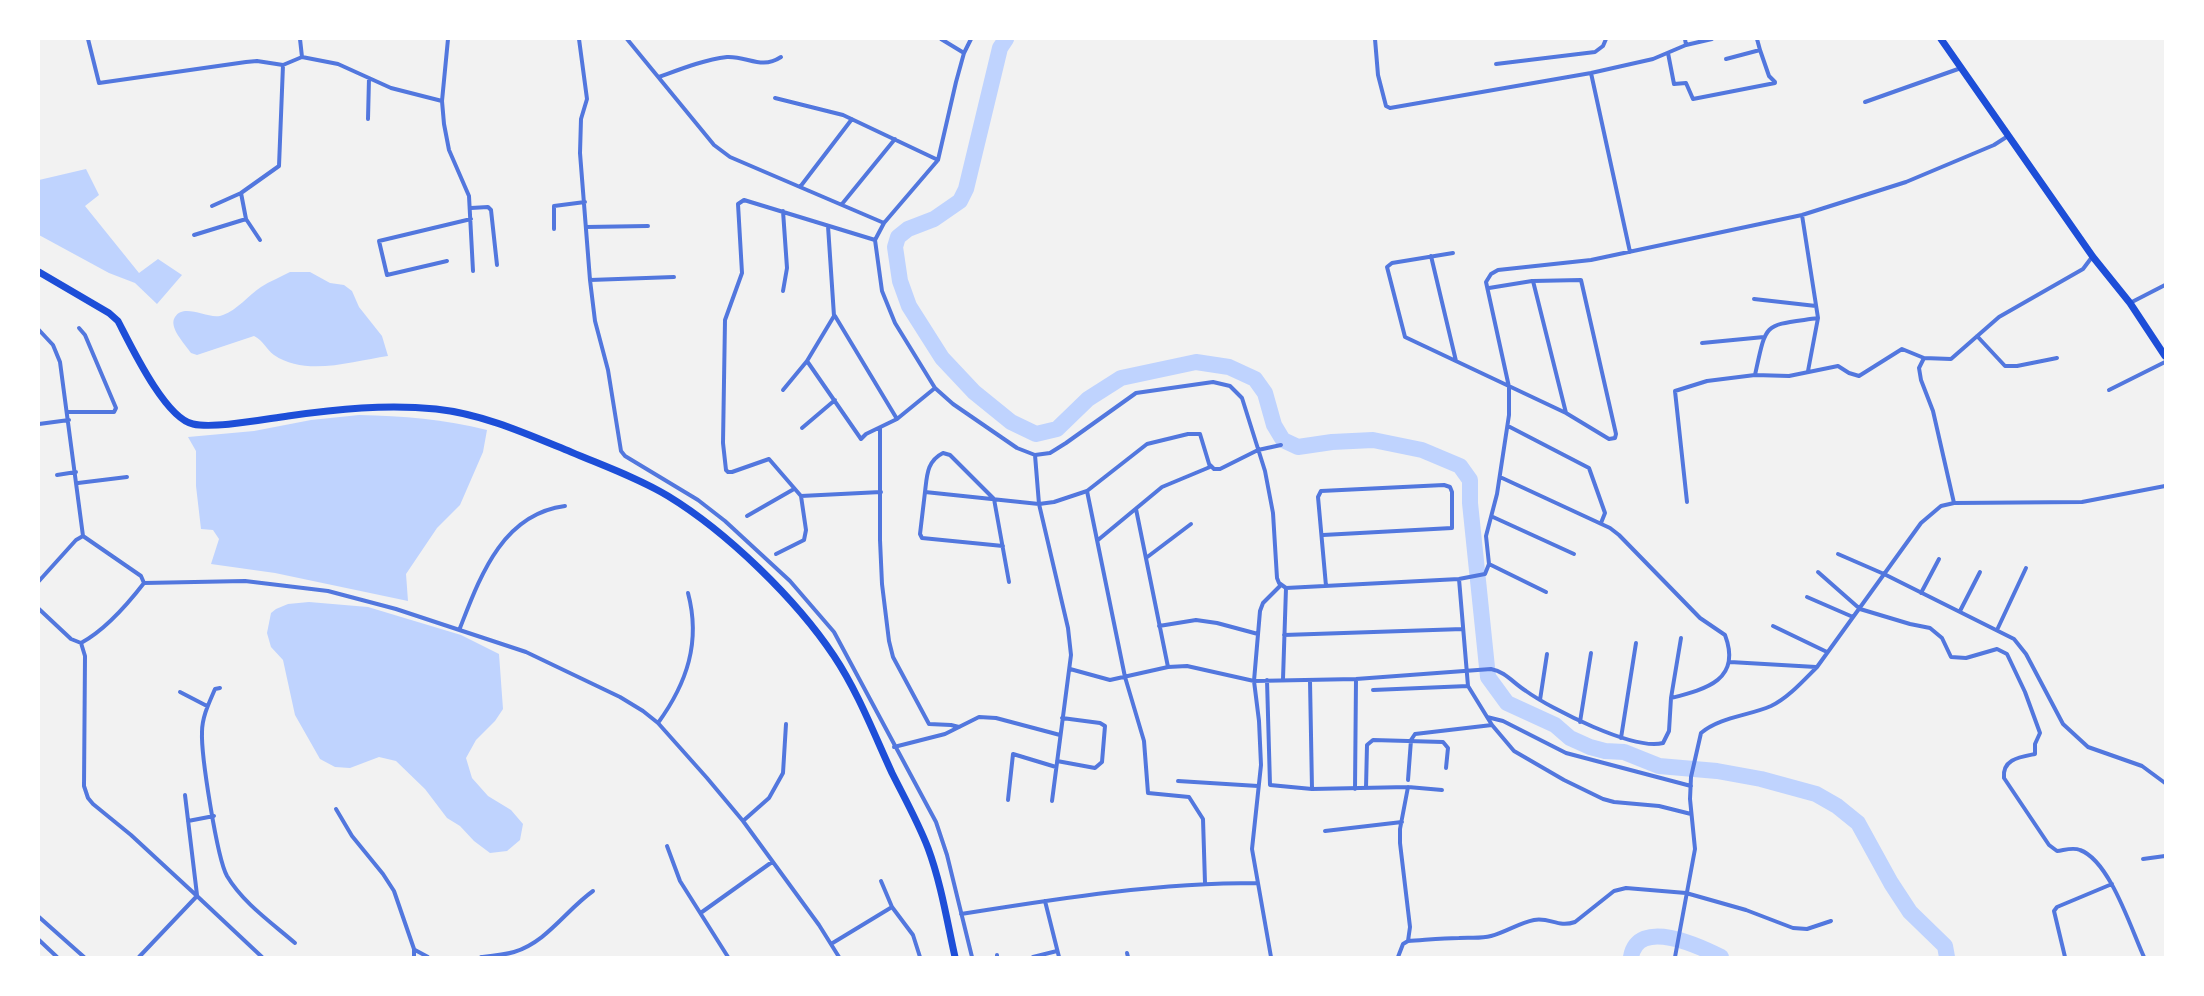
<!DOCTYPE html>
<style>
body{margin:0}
#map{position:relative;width:2204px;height:996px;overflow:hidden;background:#f2f2f2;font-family:"Work Sans",sans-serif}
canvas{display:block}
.frame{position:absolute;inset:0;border:40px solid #fff;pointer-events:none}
</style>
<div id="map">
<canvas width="2204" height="996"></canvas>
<div class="frame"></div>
</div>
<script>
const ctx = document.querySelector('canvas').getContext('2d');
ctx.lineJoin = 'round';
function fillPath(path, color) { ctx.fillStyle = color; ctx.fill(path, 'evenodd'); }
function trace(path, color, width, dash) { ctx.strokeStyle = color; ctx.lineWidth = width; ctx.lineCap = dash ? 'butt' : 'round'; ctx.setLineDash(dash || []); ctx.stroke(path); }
fillPath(new Path2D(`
 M86,169L99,195L85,206L139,273L158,259L182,275L157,304L135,283L109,273L39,235V180Z
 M290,272H310L330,283L344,285L352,291L359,307L382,336L388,356C353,361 306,377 274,355C266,349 264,341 254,336L197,355L191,353C185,344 168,327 175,317C185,302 209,321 223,315C237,310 249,295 261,287C270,281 281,277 290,272Z
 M359,415C403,416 444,419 487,430L483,452L460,505L437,528L406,574L408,601L275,573L211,564L219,539L213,530L201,529L196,486V451L188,437L254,431L311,420Z
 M309,602L368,607L461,635L499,654L503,709L495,721L476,740L466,758L472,778L488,796L511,810L523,824L520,840L507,851L490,853L474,841L460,826L447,818L425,789L396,761L379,757L350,768L335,767L320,759L295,715L283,660L271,647L267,633L271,613L276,609L288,604Z`), '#bfd3fe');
trace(new Path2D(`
 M1006,39L1000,48L966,189L960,201L934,219L908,229L898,237L895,247L900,281L909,306L942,358L974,392L1011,422L1036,434L1057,429L1088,399L1121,378L1196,362L1229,367L1255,379L1265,393L1274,425L1283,440L1298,447L1332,442L1373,440L1422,450L1460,466L1470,480V503L1488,677L1507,703L1555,725L1570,738L1590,747L1605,751L1624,752L1659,766L1717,771L1761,779L1816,794L1837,806L1858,823L1891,883L1910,912L1945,946L1947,957
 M1631,957C1638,917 1699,946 1721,957`), '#bfd3fe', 16);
trace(new Path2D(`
 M88,39L99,83L246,62L257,61L283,65L302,57L338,64L391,88L442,101
 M300,39L302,57
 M448,39L442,101L444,124L449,150L469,196L473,271
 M579,39L587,99L581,119L580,153L590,280L595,321L608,370L621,451L625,456L698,500L725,521L790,581L834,632L936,822L947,855L972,957
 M627,39L714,145L730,157L800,187
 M941,39L964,53
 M971,39L964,53L956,82L938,160L884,223L875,240L882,291L895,323L935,388L953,404L1017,448L1035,455L1050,453L1066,443L1136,393L1213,382L1230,386L1242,398L1265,471L1273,513L1277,578L1279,583L1286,588L1459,579L1485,574L1489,564L1486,536L1497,494L1509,415V387L1486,282L1491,274L1498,270L1591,260L1802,215L1906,182L1994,145L2008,136
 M1375,39L1378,75L1386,106L1390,108L1591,73L1653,59L1686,45L1685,39
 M1686,45L1712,39
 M1760,50L1769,76L1775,82
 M1668,53L1674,84L1686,83L1693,99L1775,83
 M1726,59L1760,50L1757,39
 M1496,64L1595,52L1603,46L1606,39
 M1591,73L1630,252
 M659,77C681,69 703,60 727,57C748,56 761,70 781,57
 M775,98L843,115L938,160
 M1865,102L1961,68
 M368,119L369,78
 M852,119L800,187L884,223
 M241,193L246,219L260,240
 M842,204L895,139
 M212,206L241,193L279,166L283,65
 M471,208L488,207L491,210L497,265
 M783,211L787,268L783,291
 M1802,215L1818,318L1808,371
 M586,227L648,226
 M554,229V206L585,202
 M194,235L246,219
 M1453,253L1392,263L1387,267L1405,337L1566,413L1609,439L1615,438L1616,434L1581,280L1533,281L1566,413
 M1431,256L1456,361
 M447,261L387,275L379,241L471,219
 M590,280L674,277
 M1489,288L1532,281
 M1754,299L1816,306
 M2130,303L2165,285
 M835,316L897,419
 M39,330L53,345L60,362L83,536
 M1977,336L2005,366H2017L2057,358
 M1702,343L1764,337
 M1924,358L1919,368L1921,380L1933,411L1954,503
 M807,361L861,439L866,434L897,419L935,388
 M1755,375C1767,320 1763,326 1818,318
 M783,390L807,361L834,316L828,226
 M2109,390L2165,362
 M68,412H114L116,408L85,335L79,328
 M39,424L69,420
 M1508,426L1589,468L1605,513L1601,523
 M802,428L835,400
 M880,428V540L882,584L889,641L893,657L929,724L951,725L959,727
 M1035,455L1039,504L1068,628L1071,655L1052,801
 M1210,465L1214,469H1220L1258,450L1281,445
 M57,475L76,472
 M1500,477L1610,528L1619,535L1700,618L1725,635C1742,680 1706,689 1671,698
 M78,483L127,477
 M1087,491L1125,677L1144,741L1148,793L1189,797L1203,819L1205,883
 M925,492L920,534L922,538L1003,546
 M801,496L881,492
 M1687,502L1675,391L1707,381L1755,375L1789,376L1838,366L1849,373L1859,376L1902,349L1924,358L1951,359L1999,317L2083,269L2092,257
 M1136,509L1168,667
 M747,516L794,489
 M1493,517L1574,554
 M1323,535L1452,528V492L1450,487L1444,485L1321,491L1318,497L1326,586
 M776,554L804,540L806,530L801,496L769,459L732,472H728L726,470L723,443L725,320L742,273L738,204L744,200L875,240
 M1838,554L1884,574L2014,639L2026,654L2063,724L2088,747L2142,766L2165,783
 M1146,558L1191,524
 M1489,564L1546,592
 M1818,572L1860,609L1910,624L1930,628L1942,638L1951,657L1966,658L1997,649L2007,654L2025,692L2040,733L2035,744V754C2020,757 2002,759 2004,778L2049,845L2057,851C2065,850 2073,847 2080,850C2110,861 2131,929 2144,957
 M1459,579L1468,686L1492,725L1514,751L1564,780L1603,799L1614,802L1659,806L1691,814
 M39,581L76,540L83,536
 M1009,582L994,499L950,455L943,453C927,461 927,475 925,492L1039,504L1054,502L1087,491L1147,444L1188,434H1200L1210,467L1162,487L1098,540
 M144,583L245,581L328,591L396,609L526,652L620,697L643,711L658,723L707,778L743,821L819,925L839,957
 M1921,593L1939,559
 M1807,597L1853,617
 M39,609L71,639L81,643
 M1960,611L1980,572
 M1159,626L1196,620L1217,623L1258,634
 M1773,626L1827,652
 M460,628C480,577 502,514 565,506
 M1997,630L2026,568
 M1284,635L1463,629
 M81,643L85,656L84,786L88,798L93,804L131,835L197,896
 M81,643C105,630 127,605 144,583L141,576L83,536
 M1730,662L1816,667
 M1070,669L1110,680L1168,667L1187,666L1254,681L1356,679L1491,669C1506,672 1513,683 1526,691C1551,709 1634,751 1663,743L1669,731L1671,698L1681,638
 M1283,679L1286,588
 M1267,680L1270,785L1312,789L1408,787L1442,790
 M1310,681L1312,789
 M220,688L215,689C209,703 202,717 202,732C201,755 217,858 227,876C243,903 272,923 295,943
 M1373,690L1468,686
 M180,692L207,706
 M1540,700L1547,654
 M1487,717L1503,721L1566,753L1691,786
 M1580,722L1591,653
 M658,723C687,683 701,642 688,593
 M1621,738L1636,643
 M894,747L945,734L979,717L996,718L1060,735
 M1057,761L1095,768L1102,762L1105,726L1100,723L1062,718
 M1408,780L1411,740L1415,734L1492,725
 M1178,781L1258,786
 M1408,787L1400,829V843L1410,927L1408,941
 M1366,788L1367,745L1373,740L1443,742L1448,748L1446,768
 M1355,789L1356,679
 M185,795L197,895
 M1008,800L1013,754L1056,767
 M336,809L352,836L383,874L394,891L414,949V957
 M188,821L214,816
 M743,821L769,798L783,773L786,724
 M1325,831L1402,822
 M667,846L680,881L728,957
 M2143,859L2165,856
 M881,881L892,907L913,935L920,957
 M1045,901L1059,957
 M702,912L772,862
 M961,914C1062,898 1155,883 1258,883
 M39,917L84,957
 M39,940L57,957
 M831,944L892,907
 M415,950L428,957
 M1127,953L1128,957
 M997,955V957
 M139,957L197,896L262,957
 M481,957C492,956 504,955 514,952C547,942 566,910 593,891
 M1033,957L1057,951
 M1271,957L1252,849L1261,765L1259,721L1254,681L1260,611L1263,603L1281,585
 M1398,957L1403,944L1408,941C1425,940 1442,938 1459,938C1470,937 1480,939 1491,936C1506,932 1519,923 1534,920C1550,917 1558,928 1575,922L1614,891L1626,888L1686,893L1746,910L1793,928L1807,929L1831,921
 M1675,957L1695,849L1690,799L1691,777L1701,733C1720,717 1748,716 1771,706C1788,698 1804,680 1817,667L1921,523L1941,506L1954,503L2082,502L2165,486
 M2065,957L2054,911L2057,907L2112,884`), '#5277de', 4);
trace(new Path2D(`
 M1941,39L2093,257L2130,303L2165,356
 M39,272L109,313L118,321C131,346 165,418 193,424C214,429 265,419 288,416C337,409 386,404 436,409C483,414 527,434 571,452C604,466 638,478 668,496C727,532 796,599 834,656C858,692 874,734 892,773C904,797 918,822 928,848C941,883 947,921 955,957`), '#1d4ed8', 7);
</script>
